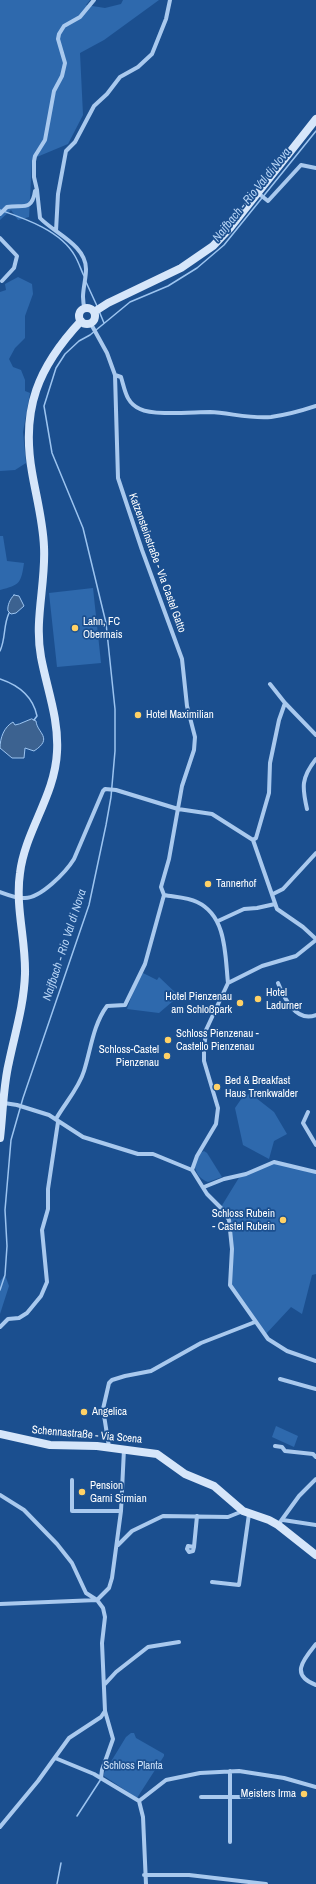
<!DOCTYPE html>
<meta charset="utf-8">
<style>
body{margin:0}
canvas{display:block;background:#1b4f8f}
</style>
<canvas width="316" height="1884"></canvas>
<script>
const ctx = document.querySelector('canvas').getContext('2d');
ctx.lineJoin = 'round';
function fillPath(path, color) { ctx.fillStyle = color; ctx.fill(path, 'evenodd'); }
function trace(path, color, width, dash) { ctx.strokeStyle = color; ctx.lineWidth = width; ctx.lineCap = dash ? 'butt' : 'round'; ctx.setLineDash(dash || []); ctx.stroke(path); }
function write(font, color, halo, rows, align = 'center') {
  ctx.font = font + ' "Archivo Narrow",sans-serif'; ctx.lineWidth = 3.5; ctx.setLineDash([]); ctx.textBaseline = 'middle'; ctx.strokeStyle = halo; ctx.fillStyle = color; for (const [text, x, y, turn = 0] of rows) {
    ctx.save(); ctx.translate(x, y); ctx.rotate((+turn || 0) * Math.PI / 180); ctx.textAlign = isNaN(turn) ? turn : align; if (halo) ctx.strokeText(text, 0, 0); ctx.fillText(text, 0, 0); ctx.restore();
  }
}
fillPath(new Path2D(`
 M0,0H90L86,5L105,8L121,4L123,0H159L104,40L80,53L83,115L68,144L32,159L29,217L18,220L11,210L0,220Z
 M18,277L32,284L33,294L25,316V338L15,348L9,359L13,367L21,370L25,380V391L30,393L23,432L26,463L15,470L0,471V292L6,290L5,284Z
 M0,536H3L7,561L24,563C21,583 20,585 0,590Z
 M93,588L101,663L57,667L49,593Z
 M143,973L157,980L159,977L179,996L159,1013L127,1009L138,979Z
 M251,1094L274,1112L287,1134L274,1141L269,1159L243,1145L235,1108L244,1095Z
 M204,1151L207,1153L222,1177L208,1182C194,1177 189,1159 204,1151Z
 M274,1162L316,1172V1274L312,1275L302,1314L291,1307L265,1335L230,1285L232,1265L229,1220L221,1207L240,1176Z
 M5,1275L9,1286L0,1314V1281Z
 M276,1426L298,1436L294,1447L272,1437Z
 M131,1733H134L136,1738L164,1754V1756L137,1798L104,1776V1773L126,1737Z`), '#2e69ad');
const water = new Path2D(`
 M14,595L19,596L24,606L16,613L11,614L8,611C7,606 10,599 14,595Z
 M32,719L36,721C37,733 54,738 34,751L25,748L24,758H12L0,748C0,738 4,727 13,722L15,725L19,724Z`);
fillPath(water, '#3c6290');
trace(water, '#9cc4f0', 1);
trace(new Path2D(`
 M0,210C26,219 61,231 75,256C79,263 81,270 84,276
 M86,282L97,306
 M99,311L104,323
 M0,651C6,638 3,626 9,613
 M0,679C18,685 33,697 37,716L34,720
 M0,1290L5,1275L7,1246L5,1210L11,1140L23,1098L89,905L106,825L111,797L115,751V709L106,623L83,528L52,453L44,406L56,368L65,354L79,341L90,335L130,302L168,286L197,268L224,245L316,131
 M77,1816L101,1779
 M57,1884L61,1863`), '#9cc4f0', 1.5);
trace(new Path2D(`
 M258,193L268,201L301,165L316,168
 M0,214L7,207C22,204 32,212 35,191L37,190
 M56,231L58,194L66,151L75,142L94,106L107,94L120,77L138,67L152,54L166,19L170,0
 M0,238L17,256L14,268L2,281
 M85,309C80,295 86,283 86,269C86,245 54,233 40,218L37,190L34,177V161L35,156L45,140L54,91L62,76L65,63L58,39L59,34L64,26L80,17L94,0
 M115,375L121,377C125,390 126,403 140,409C154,416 193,412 210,412C230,413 251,419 271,417C287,415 301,411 316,406
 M285,703L316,735
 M307,809C302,787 301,778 316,759
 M253,840L256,838L269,793L270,763L279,720L285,703L270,684
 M0,892C8,895 16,898 24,898C40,899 66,872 74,859L103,791L105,789L116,790L178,809L212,814L253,840L277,909L303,927L316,939
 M273,894L283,889L316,853
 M164,895C174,897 187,897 197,902C227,916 225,955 228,983
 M218,921L244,909L257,908L275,904
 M278,983C284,998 296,1023 316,1015
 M4,1103L17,1105L49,1115L83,1137L138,1154H153L192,1170L207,1194L223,1210L229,1220L232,1249L230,1285L268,1339L287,1351L316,1361
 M308,1112L303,1123L316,1145
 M56,1119C65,1103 79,1088 84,1071C91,1049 93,1025 107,1006L125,1005L145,964L164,895L161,887L169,859L182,786L194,750L195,737L187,706L182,659L142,550L118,478L115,375L107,353L91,324
 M192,1170L197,1156L216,1124L218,1108L204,1061V1051L206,1030L228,983L262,966L296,956L316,940
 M204,1187L224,1179L246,1174L274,1162L316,1172
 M0,1327L8,1319L19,1318L27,1313L41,1296L47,1282L42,1230L48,1209V1189L58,1122
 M280,1379L316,1389
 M275,1446L282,1447L285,1451L313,1454L316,1457
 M109,1447L103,1409L109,1383L112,1380L125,1376L151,1371L201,1343L255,1322
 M72,1480V1511H121
 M0,1495L24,1510L57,1544L72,1563L86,1593L97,1600L103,1608L105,1617L102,1643L105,1711L113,1739L102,1770L101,1778
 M283,1520L316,1525
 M278,1525L299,1496L316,1479
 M118,1545L132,1531L163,1516L228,1517L243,1511
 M194,1547L188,1546L187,1549L189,1552L193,1551L194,1547L197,1516
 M212,1582L239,1585L249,1514
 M97,1600L109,1588L112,1578L121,1511L124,1449
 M0,1604L97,1600
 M316,1644C304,1659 289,1675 316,1685
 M105,1684L116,1672L148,1647L179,1642
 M55,1758L94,1774L139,1801L143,1817L146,1884
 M230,1771V1842
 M201,1797H251
 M139,1801L166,1780L200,1773L239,1771L284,1778L316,1787
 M0,1827L38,1781L69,1738L101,1717L105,1711
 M144,1875H189L266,1884`), '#a9c9ee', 4);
trace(new Path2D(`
 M79 316a8 8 0 1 1 16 0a8 8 0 1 1-16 0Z
 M94,312L108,303L181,268L213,246L230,228L316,119
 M0,1138C3,1113 3,1087 9,1062C15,1033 24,1005 25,974C26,940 15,907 20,873C25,831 55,796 57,752C59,719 47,689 41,657C34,620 46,583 44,547C43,521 36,496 32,472C21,409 38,367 81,321
 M0,1434L50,1445L97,1446L157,1454L185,1474L214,1486L243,1511L269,1520L278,1525L316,1555`), '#d6e6fa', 8);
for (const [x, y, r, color] of [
 [75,628,4,"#ffd166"],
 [138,715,4,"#ffd166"],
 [208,884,4,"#ffd166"],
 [258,999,4,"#ffd166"],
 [240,1003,4,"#ffd166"],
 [168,1040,4,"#ffd166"],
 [167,1056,4,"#ffd166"],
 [217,1087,4,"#ffd166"],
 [283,1220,4,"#ffd166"],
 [84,1412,4,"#ffd166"],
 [82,1492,4,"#ffd166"],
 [304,1794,4,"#ffd166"]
]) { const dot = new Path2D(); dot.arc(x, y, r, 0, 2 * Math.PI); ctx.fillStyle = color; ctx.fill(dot); trace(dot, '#1b4f8f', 1.5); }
write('11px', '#fff', '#1b4f8f', [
 ["Katzensteinstraße - Via Castel Gatto",157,563,70],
 ["Schennastraße - Via Scena",87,1435,5]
]);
write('11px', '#fff', '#1b4f8f', [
 ["Lahn, FC",83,622],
 ["Obermais",83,635],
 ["Hotel Maximilian",146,715],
 ["Tannerhof",216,884],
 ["Hotel",266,993],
 ["Ladurner",266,1006],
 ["Hotel Pienzenau",232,997,"right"],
 ["am Schloßpark",232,1010,"right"],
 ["Schloss Pienzenau -",176,1034],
 ["Castello Pienzenau",176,1047],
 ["Schloss-Castel",159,1050,"right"],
 ["Pienzenau",159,1063,"right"],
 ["Bed & Breakfast",225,1081],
 ["Haus Trenkwalder",225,1094],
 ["Schloss Rubein",275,1214,"right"],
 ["- Castel Rubein",275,1227,"right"],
 ["Angelica",92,1412],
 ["Pension",90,1486],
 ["Garni Sirmian",90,1499],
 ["Meisters Irma",296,1794,"right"]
], 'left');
write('11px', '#cfe3fa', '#1b4f8f', [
 ["Schloss Planta",133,1766]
]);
write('italic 12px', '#b5d3f5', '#1b4f8f', [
 ["Naifbach - Rio Val di Nova",252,195,-51],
 ["Naifbach - Rio Val di Nova",65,945,-72]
]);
</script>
